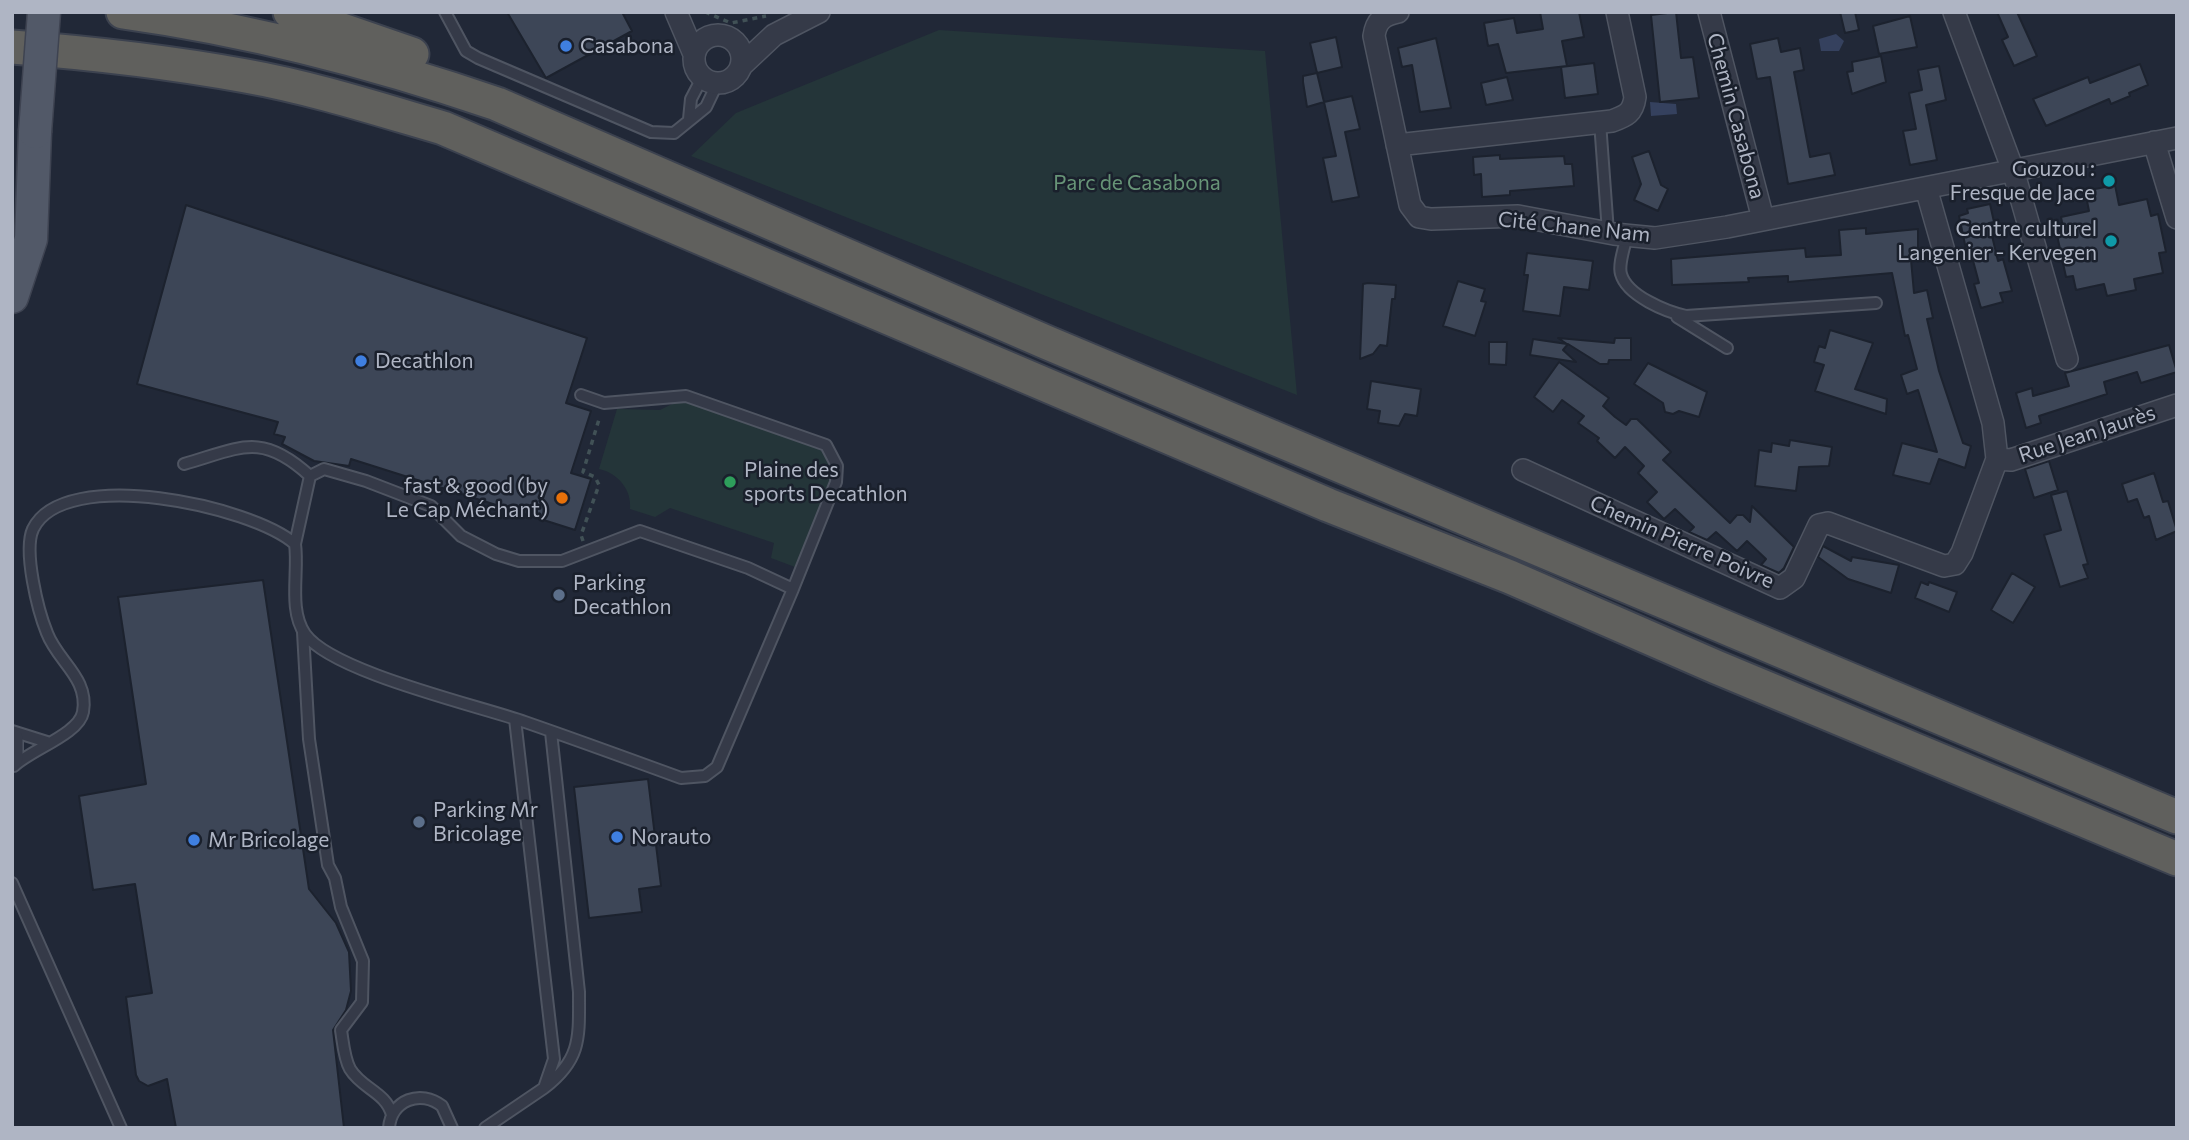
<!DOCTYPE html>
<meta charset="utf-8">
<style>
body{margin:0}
#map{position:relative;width:2189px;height:1140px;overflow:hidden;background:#212837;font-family:Commissioner,sans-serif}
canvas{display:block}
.frame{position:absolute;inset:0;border:14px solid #afb5c4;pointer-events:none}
</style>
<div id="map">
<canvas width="2189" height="1140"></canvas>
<div class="frame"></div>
</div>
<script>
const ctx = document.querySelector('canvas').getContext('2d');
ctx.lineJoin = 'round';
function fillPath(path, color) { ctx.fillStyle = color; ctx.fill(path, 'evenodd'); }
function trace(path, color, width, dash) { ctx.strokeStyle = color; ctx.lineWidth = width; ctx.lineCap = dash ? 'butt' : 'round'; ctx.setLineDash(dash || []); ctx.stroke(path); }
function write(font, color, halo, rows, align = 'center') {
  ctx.font = font + ' Commissioner,sans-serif'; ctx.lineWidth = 5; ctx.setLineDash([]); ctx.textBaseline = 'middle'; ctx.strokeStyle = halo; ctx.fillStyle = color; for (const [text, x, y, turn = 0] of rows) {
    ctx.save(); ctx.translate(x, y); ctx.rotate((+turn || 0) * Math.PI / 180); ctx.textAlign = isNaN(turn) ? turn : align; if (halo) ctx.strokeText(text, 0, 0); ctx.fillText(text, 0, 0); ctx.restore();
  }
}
fillPath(new Path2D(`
 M939,30L1265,51L1297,395L691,156L736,113Z
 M695,402L836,453L839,461L808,562L795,567L771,558L774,543L670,508L655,517L630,509C632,490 618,473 599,469L617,409L660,410L674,403Z`), '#243539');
fillPath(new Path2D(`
 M1836,34L1844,41L1839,51H1821L1819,39Z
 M1650,102L1676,104L1677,114L1651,116Z`), '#35415e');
const building = new Path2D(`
 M507,12H622L632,31L546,78Z
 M1540,12H1579L1584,37L1562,41L1567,66L1506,73L1498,44L1488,46L1484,23L1514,18L1517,33L1543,29Z
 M1676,12L1681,58L1693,57L1699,98L1660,102L1651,15Z
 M1840,12H1855L1859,30L1845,33Z
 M1997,12H2017L2037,56L2014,66L2002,40L2008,37Z
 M1910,16L1917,47L1879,54L1873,26Z
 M1336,37L1342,67L1317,73L1310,43Z
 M1436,38L1451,108L1420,112L1412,65L1402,67L1398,48Z
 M1778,38L1781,52L1800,48L1804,70L1794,72L1810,157L1830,153L1835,175L1788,184L1770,77L1757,79L1750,44Z
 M1881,56L1886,82L1852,94L1847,72L1853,71L1852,62Z
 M1594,63L1598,94L1565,98L1561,67Z
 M2140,64L2148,85L2129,93L2130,96L2111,104L2109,99L2046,126L2033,99L2088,77L2090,83Z
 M1939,66L1946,100L1926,105L1937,160L1910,165L1903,131L1916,129L1909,93L1922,90L1918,70Z
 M1317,73L1324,102L1352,96L1360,129L1345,132L1359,197L1332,202L1323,158L1336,156L1324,102L1307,107L1303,82V76Z
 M1507,77L1513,100L1486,105L1481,83Z
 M1649,151L1661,185L1668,189L1658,211L1634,200L1641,184L1632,157Z
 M1500,155V159L1564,156L1565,164H1572L1574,186L1510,191V195L1482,197L1481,174L1474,175L1473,157Z
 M2115,185L2119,205L2147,199L2151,216L2158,214L2166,252L2159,253L2163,273L2134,279L2136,290L2107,296L2104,284L2076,290L2073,276L2066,277L2057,235L2064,233L2061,217L2089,211L2085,191Z
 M1990,204L1994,222L1989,223L1998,261L2003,259L2012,291L2000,293L2003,302L1981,308L1974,284L1979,283L1971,253L1967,254L1959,216L1968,213L1967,209Z
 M186,205L587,338L566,403L591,411L571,473L591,479L575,530L351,459L349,466L314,461L282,444L285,437L274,434L278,422L137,384Z
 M1866,228V234L1918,229V248L1910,249L1914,293L1927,290L1933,318L1927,319L1939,371L1963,443L1971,446L1965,468L1939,459L1930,484L1893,475L1902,443L1937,452L1918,390L1907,394L1901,375L1917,369L1908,335L1905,336L1892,273L1788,282V276L1748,278L1749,282L1672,285L1671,259L1805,248L1806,257L1841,255L1839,230Z
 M1527,253L1593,261L1589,290L1564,287L1560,316L1523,311L1528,275H1524Z
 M1458,281L1485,289L1481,301L1486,302L1475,336L1443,326Z
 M1368,283L1396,285L1395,299H1392L1387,346L1380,345L1373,354L1360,359L1363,284Z
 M1830,330L1873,343L1855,389L1887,399L1886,414L1815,391L1824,365L1814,362L1819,346L1825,348Z
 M1558,338L1614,343L1615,338H1631V360H1609L1608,364H1600L1568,344L1563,350L1576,362L1530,355L1533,339L1567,344Z
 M1489,342H1507L1506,365L1489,364Z
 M2169,345L2177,372L2141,383L2137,372L2104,382L2107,394L2039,416L2041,423L2026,428L2016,393L2032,388L2033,396L2069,386L2065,373Z
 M1559,362L1609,398L1603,406L1615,417L1626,425L1631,419H1637L1671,452L1663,460L1730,523L1737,515H1743L1750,522L1752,506L1794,547L1784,568L1779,573L1761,565L1766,559L1747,541L1737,551L1716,532L1707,540L1689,532L1694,527L1675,509L1664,519L1647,502L1657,492L1638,473L1644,466L1625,447L1615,458L1597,441L1599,438L1578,423L1584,416L1562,400L1553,412L1534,397Z
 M1648,363L1707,392L1699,417L1679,411L1673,414L1665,412L1663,403L1634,384Z
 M1371,381L1421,389L1417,416L1405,414L1399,426L1378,423L1380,411L1367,409Z
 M1790,440L1832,447L1829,466L1799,467L1796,491L1755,486L1759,450L1771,452L1772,443L1789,446Z
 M2049,461L2058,490L2034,498L2025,469Z
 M2154,473L2163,502L2168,501L2177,531L2156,540L2149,516L2144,518L2137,499L2128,502L2122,484Z
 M2067,491L2088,564L2083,565L2088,578L2060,587L2044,535L2061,530L2051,495Z
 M1823,546L1851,561L1852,557L1899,565L1891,593L1848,579L1818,557Z
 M2012,573L2035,587L2013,623L1991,610Z
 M263,580L309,889L336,923L349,952L351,991L346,1010L333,1030L344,1128H176L167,1079L148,1086L139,1081L136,1075L126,997L152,993L135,884L93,890L79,796L146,784L118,597Z
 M1921,582L1928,585L1929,582L1957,592L1949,612L1915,598Z
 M648,779L661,886L639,889L642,912L589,918L574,787Z`);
fillPath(building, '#3d4657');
trace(building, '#1c222e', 2);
const service = new Path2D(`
 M445,12L466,51L478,58L651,132L674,133L706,107L717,84
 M689,119L691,99L702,78
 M1600,122L1608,232
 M1627,235C1625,246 1618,264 1621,274C1627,296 1667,312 1686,316L1876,303
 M1677,317L1727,348
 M581,395L604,403L686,396L826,445L837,466L836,482L793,589
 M184,464C240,448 261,431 310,476L295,544
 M303,632L309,739L328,865L335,878L341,907L363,961L362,1002L341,1030C343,1042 344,1058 350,1069C362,1089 386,1092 392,1115
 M12,731L47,742
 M14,766C32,749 79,734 83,712C89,678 58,662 47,633C38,611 23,551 33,529C64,465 252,506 295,544C299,571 288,610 305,634C332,672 476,705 525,722C577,740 629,759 681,778L705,776L717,767L793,589L748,568L640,531L562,561H519L496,554L461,536L431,506L366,481L324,469L310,476
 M12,883L121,1128
 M544,1088C582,1059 579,1037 579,992L551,732
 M389,1128C391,1100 421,1089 442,1106L452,1128
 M485,1128L544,1088L554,1059L515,719`);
const minor = new Path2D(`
 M676,12L694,54
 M1398,12C1383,15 1376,21 1374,36L1410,205L1419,217L1431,219L1518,216L1614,234L1655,238L1727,227L2177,138
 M1709,12L1763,219
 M1954,12L2013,170L2067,359
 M694 59a24 24 0 1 1 48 0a24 24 0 1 1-48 0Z
 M742,65L774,35L819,12
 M2154,142L2177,218
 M1397,145L1612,121C1626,116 1633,113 1635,97L1617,12
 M1997,459L2011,460L2177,405
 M1523,470L1780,588L1794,578L1819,525L1828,523L1944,566L1955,564L1962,553L1997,459L1993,423L1926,188
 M12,739V758`);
const primary = new Path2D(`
 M12,297L31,239L35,132`);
const trunk = new Path2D(`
 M123,12C252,30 374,62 497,104L1048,343L2177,817
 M290,12L412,54
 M12,47C91,53 169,62 246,76C313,88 378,109 443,128L1328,505L1510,577L1716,667L2177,859`);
trace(service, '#4f5562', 14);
trace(minor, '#4f5562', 24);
trace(primary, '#3e4351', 35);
trace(trunk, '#3c424f', 37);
trace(new Path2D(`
 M705,12L731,23L766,16
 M583,541L581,535L599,485L595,477L583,472L600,416`), '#415156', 3.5, [5, 5]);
trace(service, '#353a48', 10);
trace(minor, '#353a48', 21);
trace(primary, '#525968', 32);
trace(trunk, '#60605d', 33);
const primaryBridge = new Path2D(`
 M35,132L44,12`);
trace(primaryBridge, '#3e4351', 35, []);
trace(primaryBridge, '#525968', 32);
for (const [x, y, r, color] of [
 [566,46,7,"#3f7fe0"],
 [2109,181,7,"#0f9aa8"],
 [2111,241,7,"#0f9aa8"],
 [361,361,7,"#3f7fe0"],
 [730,482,7,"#2e9e5b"],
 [562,498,7,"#e8710a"],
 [559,595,7,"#5c6f8a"],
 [419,822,7,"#5c6f8a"],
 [617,837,7,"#3f7fe0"],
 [194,840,7,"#3f7fe0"]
]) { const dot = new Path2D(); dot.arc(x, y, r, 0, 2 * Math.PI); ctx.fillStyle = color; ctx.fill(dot); trace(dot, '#1a202c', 2.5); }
write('21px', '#afb5c4', '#1a202c', [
 ["Casabona",580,46],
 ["Gouzou :",2095,169,"right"],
 ["Fresque de Jace",2095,193,"right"],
 ["Centre culturel",2097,229,"right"],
 ["Langenier - Kervegen",2097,253,"right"],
 ["Decathlon",375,361],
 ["Plaine des",744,470],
 ["sports Decathlon",744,494],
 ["fast & good (by",548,486,"right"],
 ["Le Cap Méchant)",548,510,"right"],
 ["Parking",573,583],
 ["Decathlon",573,607],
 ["Parking Mr",433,810],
 ["Bricolage",433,834],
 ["Norauto",631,837],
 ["Mr Bricolage",208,840]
], 'left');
write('21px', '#afb5c4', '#1a202c', [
 ["Chemin Casabona",1736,116,75],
 ["Cité Chane Nam",1574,227,6],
 ["Rue Jean Jaurès",2087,434,-18],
 ["Chemin Pierre Poivre",1682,542,24]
]);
write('21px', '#679477', '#1a202c', [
 ["Parc de Casabona",1137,183]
]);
</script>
